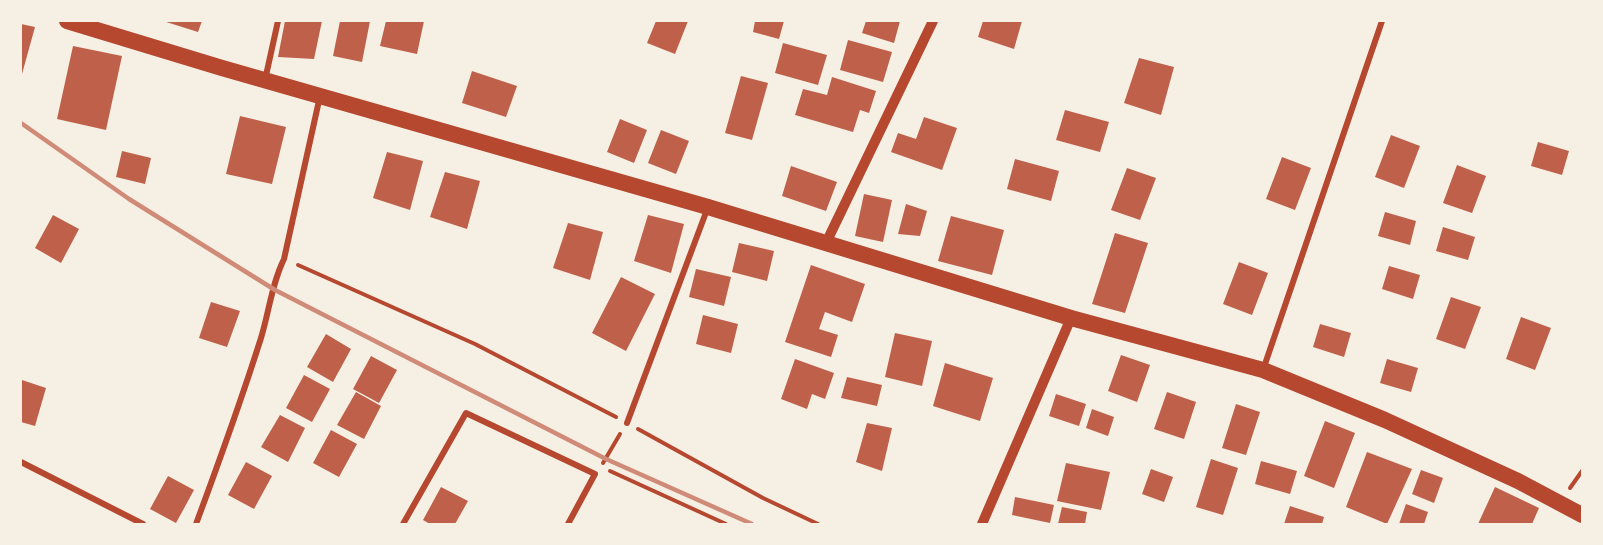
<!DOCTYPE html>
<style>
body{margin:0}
#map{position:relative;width:1603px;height:545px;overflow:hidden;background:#f6efe4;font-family:"Fira Sans",sans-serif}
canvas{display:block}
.frame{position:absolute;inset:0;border:22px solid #f6efe4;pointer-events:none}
</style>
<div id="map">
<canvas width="1603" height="545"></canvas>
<div class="frame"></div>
</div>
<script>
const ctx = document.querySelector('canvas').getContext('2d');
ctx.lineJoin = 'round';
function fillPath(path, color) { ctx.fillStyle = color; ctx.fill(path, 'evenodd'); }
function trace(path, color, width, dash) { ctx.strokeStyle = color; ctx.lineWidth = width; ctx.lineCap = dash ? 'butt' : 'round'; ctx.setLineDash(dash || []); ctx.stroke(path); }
fillPath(new Path2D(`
 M163,21H202L198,32Z
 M285,21H322L314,59L278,57Z
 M340,21H370L362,62L333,56Z
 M386,21H424L417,54L380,46Z
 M656,21H688L675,54L647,43Z
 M755,21H784L779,39L753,32Z
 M866,21H900L894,43L862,33Z
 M983,21H1022L1014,49L978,37Z
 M21,24L35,27L22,74H21Z
 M848,40L892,52L883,82L840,70Z
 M783,43L827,55L818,85L775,73Z
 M73,46L122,56L106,130L57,119Z
 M1139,58L1174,67L1161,115L1124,103Z
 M472,71L517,86L506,117L462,103Z
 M741,76L768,83L752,140L725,133Z
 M832,77L876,91L869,113L860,110L853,132L795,115L803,89L827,95Z
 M1065,110L1109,122L1100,152L1056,140Z
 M240,116L286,127L272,184L226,174Z
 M924,117L957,128L942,170L891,152L898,133L916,139Z
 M620,119L647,130L634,163L607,152Z
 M661,130L689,141L676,174L648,163Z
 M1391,135L1420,146L1404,188L1375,177Z
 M1538,142L1569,151L1562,175L1531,166Z
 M122,151L151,158L145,184L116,177Z
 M387,152L423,161L410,210L373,198Z
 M1282,157L1311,168L1295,210L1266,199Z
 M1015,159L1059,171L1051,201L1007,189Z
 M1457,165L1486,176L1472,213L1443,203Z
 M791,166L837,182L826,211L782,196Z
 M1127,168L1156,178L1140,220L1111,210Z
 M445,172L480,181L467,229L430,217Z
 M864,194L892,200L883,242L855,236Z
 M906,204L927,211L920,236L898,234Z
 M1385,212L1416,221L1410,245L1378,236Z
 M53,215L79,229L61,263L35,248Z
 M648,215L684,224L671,273L634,261Z
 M951,216L1004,230L992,275L938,261Z
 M568,223L603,232L590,280L553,268Z
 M1443,227L1475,237L1468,260L1436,251Z
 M1115,233L1148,243L1125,313L1092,304Z
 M739,243L774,251L767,281L732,272Z
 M1239,262L1268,273L1252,315L1223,304Z
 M811,265L865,284L852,322L825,312L819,329L838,335L831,357L785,342Z
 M1389,266L1420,275L1413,299L1382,289Z
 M696,269L731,277L724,306L689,297Z
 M621,277L655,294L626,351L592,333Z
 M1451,297L1481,307L1465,349L1436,339Z
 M211,302L240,311L227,347L199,338Z
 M703,315L738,324L731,353L696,344Z
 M1521,317L1551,328L1535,370L1506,359Z
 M1320,324L1351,333L1344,357L1313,347Z
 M895,333L932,341L922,386L885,377Z
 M326,334L351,349L333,382L307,367Z
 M1121,355L1150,365L1137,402L1108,391Z
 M371,356L397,370L379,403L353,389Z
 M795,359L834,373L825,399L812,394L807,409L781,399Z
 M1387,359L1418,368L1411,392L1380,383Z
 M945,363L993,378L980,421L933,406Z
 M304,375L330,389L312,422L286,408Z
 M847,377L882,385L877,406L841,398Z
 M22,380L46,388L35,426L21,422Z
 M356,392L381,406L364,439L337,425Z
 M1167,392L1196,402L1184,439L1154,429Z
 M1056,394L1086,404L1079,426L1049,416Z
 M1236,404L1260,412L1246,455L1222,448Z
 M1092,409L1114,417L1108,436L1086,428Z
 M280,415L305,428L288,462L261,447Z
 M1325,421L1355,433L1334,488L1304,476Z
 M867,423L892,428L882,471L856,462Z
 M331,430L357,444L339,477L313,463Z
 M1367,452L1412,469L1387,524L1346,507Z
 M1211,459L1238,468L1223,515L1196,507Z
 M1261,461L1297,471L1290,494L1255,484Z
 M246,462L272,476L254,509L228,495Z
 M1066,463L1110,472L1101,510L1057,501Z
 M1151,469L1173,477L1164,502L1142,494Z
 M1421,470L1443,478L1434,503L1412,494Z
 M168,476L194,490L176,523L150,509Z
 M441,487L468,501L455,524H430L423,520Z
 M1495,487L1539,508L1532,524H1478Z
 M1015,497L1054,505L1050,523L1012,515Z
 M1406,504L1428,512L1424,524H1399Z
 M1290,506L1324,517L1322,524H1284Z
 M1062,507L1087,512L1085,524H1058Z`), '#bf614a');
trace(new Path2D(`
 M298,265L475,344L616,417
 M638,429L763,498L818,524
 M603,463L620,434
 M610,471L726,524
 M1570,488L1582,471`), '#b5482f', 4);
trace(new Path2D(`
 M265,80L278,21
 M1263,370L1382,21
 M627,423L708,207
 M21,462L143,524
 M196,524C219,462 241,401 261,338C269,312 272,283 284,259L320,96
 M403,524L466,413L595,474L568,524`), '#b5482f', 6);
trace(new Path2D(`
 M825,245L933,21
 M982,524L1071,318`), '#b5482f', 10);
trace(new Path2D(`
 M67,21L222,68L708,207L1071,318L1263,370L1385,420L1518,481L1582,515`), '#b5482f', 16);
trace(new Path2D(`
 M21,123L129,199L275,290L606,459L752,524`), '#cf8b77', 4.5);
</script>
